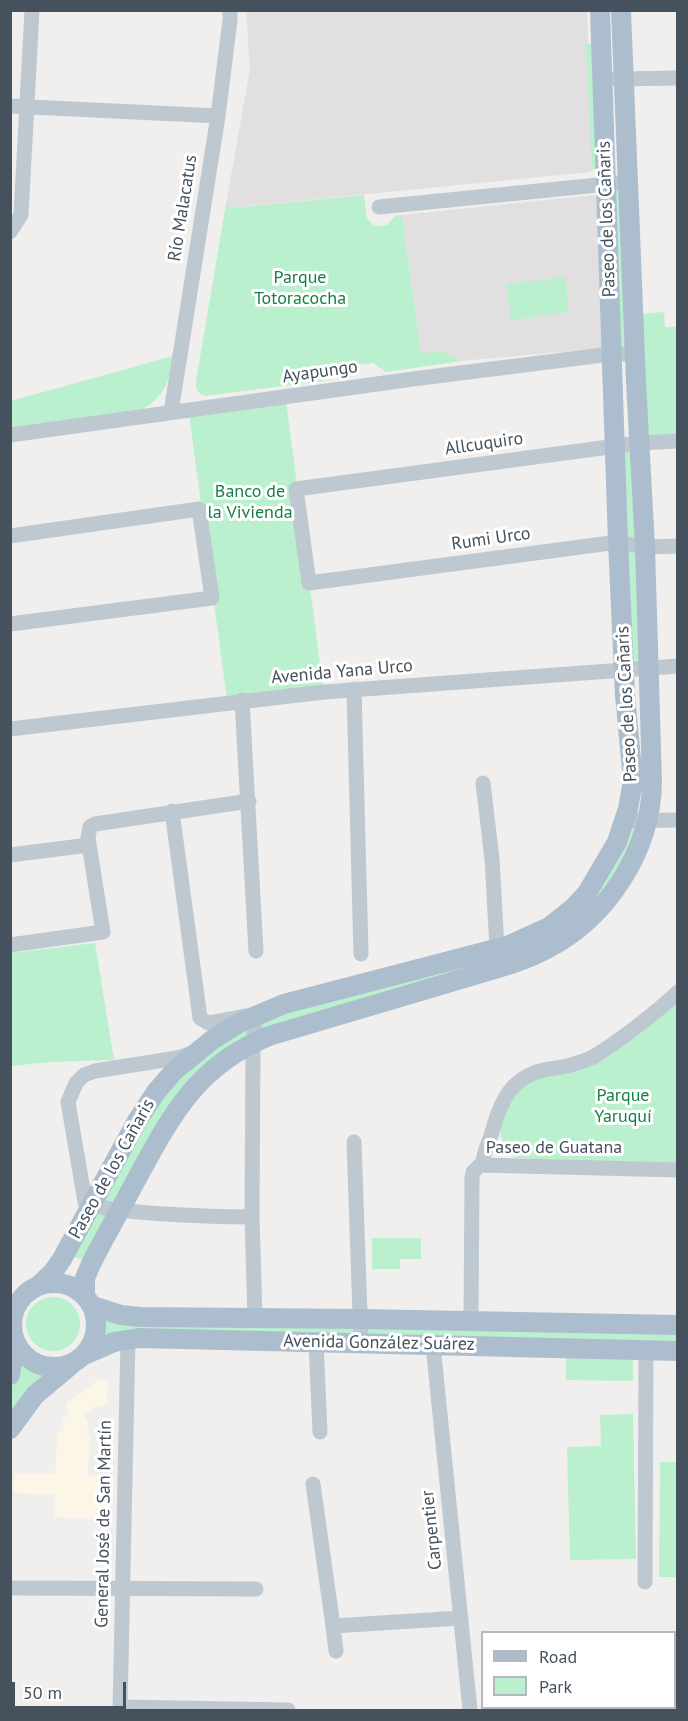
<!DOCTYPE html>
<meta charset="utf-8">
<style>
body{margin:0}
#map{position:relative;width:688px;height:1721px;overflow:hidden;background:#f1eeee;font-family:"PT Sans",sans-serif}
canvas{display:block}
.frame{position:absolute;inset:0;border:12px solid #45515c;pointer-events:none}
.legend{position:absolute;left:481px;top:1631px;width:195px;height:78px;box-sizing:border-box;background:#fff;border:2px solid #b5b9be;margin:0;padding:8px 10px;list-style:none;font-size:18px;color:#45515c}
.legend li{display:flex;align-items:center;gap:12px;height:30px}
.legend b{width:30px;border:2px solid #b5b9be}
.scale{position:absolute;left:12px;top:1682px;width:114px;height:27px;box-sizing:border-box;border:3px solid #45515c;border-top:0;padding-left:8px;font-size:18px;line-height:21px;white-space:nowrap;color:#45515c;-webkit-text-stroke:4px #fff;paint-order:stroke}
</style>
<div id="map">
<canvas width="688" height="1721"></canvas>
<div class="frame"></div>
<ul class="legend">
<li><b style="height:8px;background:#acbece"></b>Road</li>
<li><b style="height:16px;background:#baf0ce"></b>Park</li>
</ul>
<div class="scale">50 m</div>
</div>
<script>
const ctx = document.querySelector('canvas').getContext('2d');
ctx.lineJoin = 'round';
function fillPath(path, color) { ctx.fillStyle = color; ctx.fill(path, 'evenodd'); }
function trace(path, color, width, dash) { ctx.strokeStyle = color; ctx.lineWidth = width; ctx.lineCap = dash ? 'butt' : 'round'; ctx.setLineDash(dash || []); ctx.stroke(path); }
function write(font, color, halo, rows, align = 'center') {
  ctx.font = font + ' "PT Sans",sans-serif'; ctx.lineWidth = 6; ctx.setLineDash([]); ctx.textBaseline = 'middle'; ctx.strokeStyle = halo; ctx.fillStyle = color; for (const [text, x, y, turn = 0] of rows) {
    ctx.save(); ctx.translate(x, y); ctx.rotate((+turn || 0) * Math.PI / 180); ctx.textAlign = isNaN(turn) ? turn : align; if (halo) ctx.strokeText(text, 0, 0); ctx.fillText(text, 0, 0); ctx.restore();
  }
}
fillPath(new Path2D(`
 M105,1379L108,1382L107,1404L95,1407L84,1416L88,1423L87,1433H90L88,1475L111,1476V1519L54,1517L55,1494L13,1493L14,1474H55L58,1431L64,1432L62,1421L70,1413L65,1404L94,1383Z`), '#fcf6e6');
fillPath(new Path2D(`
 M246,11H587L593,170L590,172L228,208L226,204L250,69Z
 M594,195L598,196L605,348L461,361L442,351L421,353L402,215Z`), '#e2dfe0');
fillPath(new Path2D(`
 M599,43L604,168L592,169L586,44Z
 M626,184L632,351L613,352L610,186Z
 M364,195L367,218L374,226L387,225L395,216L402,215L421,353L442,351L461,361L386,372L373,363L337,367L329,380L205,396C198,394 195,389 196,381L226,204L231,208Z
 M565,277L569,312L511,320L506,284Z
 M664,312L665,327H677V438L648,439L640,314Z
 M176,355C168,380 166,396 142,410L11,427V401Z
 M286,400L323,687L227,700L189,414Z
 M637,446L642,544L621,540L617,448Z
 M621,544L643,549L647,665L627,666Z
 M624,821H648L626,871L549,949L319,1020L197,1083L91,1264L65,1252L156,1092L239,1023L423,968L562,918Z
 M95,943L114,1060L50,1062L11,1066V953Z
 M677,1000V1165L515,1158L506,1149L501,1137L500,1125L504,1112L521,1087L531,1079L557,1072Z
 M372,1238H421V1259H400V1269H372Z
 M31,1289C0,1319 15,1370 62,1366L11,1429V1298Z
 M26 1324a27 27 0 1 1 54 0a27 27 0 1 1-54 0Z
 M95,1313L678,1325L677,1351L94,1341L97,1330Z
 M566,1356L633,1357V1381L566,1380Z
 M633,1414L636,1559L570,1560L567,1447L601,1446L600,1415Z
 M660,1462H677V1577H659Z`), '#baf0ce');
trace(new Path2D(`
 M615,79L678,78
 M10,106L218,116
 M379,207L628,182
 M10,232L21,215L32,10
 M171,412L218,116L230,20V10
 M10,435L413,379L611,354H635
 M678,441L639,443L296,489L309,583L618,542L645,547L678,546
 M10,536L199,509L212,598L10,624
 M354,689L361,954
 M242,700L256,951
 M10,729L324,692L678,666
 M483,783L492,859L497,948
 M172,811L200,1018L208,1023L256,1014L253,1043L252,1217L255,1317
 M624,821L678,820
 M10,855L89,845
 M10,945L103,932L88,838L90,827L95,824L249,801
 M192,1053L177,1058L95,1071L84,1075L76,1083L68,1102L85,1202C103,1214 224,1217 252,1217
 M354,1142L361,1343
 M483,1164C483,1151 490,1142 493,1129C501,1100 512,1077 544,1070C561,1067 577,1065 593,1057C618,1042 657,1012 678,992
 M471,1320L472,1178L473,1172L480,1165L678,1170
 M316,1342L320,1432
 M433,1345L470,1710
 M313,1484L333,1626L461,1618
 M645,1582L646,1350
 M13,1588L256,1589
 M333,1626L336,1651
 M120,1707L288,1710
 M120,1710L128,1339`), '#bec8d1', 15);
trace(new Path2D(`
 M12 1325a42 42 0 1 1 84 0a42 42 0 1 1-84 0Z
 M40,1284L53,1272L62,1259L137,1121L156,1092L174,1071L212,1040L239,1023L284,1004L507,946L549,927L573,908L587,893L617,842L628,809L633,781L625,695L618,542L600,10
 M85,1295V1278L91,1264C105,1236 121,1209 135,1182C171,1116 196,1066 269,1036L495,969C513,964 530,958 547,949C607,918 651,851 652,782L645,547L636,382L621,10
 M93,1306L121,1315L140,1317L360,1319L678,1325
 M84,1355L114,1342L139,1338L678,1351
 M10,1375L15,1342
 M10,1429L35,1395L72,1364`), '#acbece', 20);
write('18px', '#45515c', '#fff', [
 ["Río Malacatus",183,208,-81],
 ["Paseo de los Cañaris",607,219,-92],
 ["Ayapungo",320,372,-8],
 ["Allcuquiro",484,444,-8],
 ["Rumi Urco",491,539,-8],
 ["Avenida Yana Urco",342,672,-5],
 ["Paseo de los Cañaris",627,704,-93],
 ["Paseo de Guatana",554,1148],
 ["Paseo de los Cañaris",112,1169,-61],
 ["Avenida González Suárez",379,1343,1],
 ["General José de San Martín",104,1524,-89],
 ["Carpentier",432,1530,-96]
]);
write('18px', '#147f48', '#fff', [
 ["Parque",300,278],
 ["Totoracocha",300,299],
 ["Banco de",250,492],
 ["la Vivienda",250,513],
 ["Parque",623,1096],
 ["Yaruquí",623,1117]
]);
</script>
